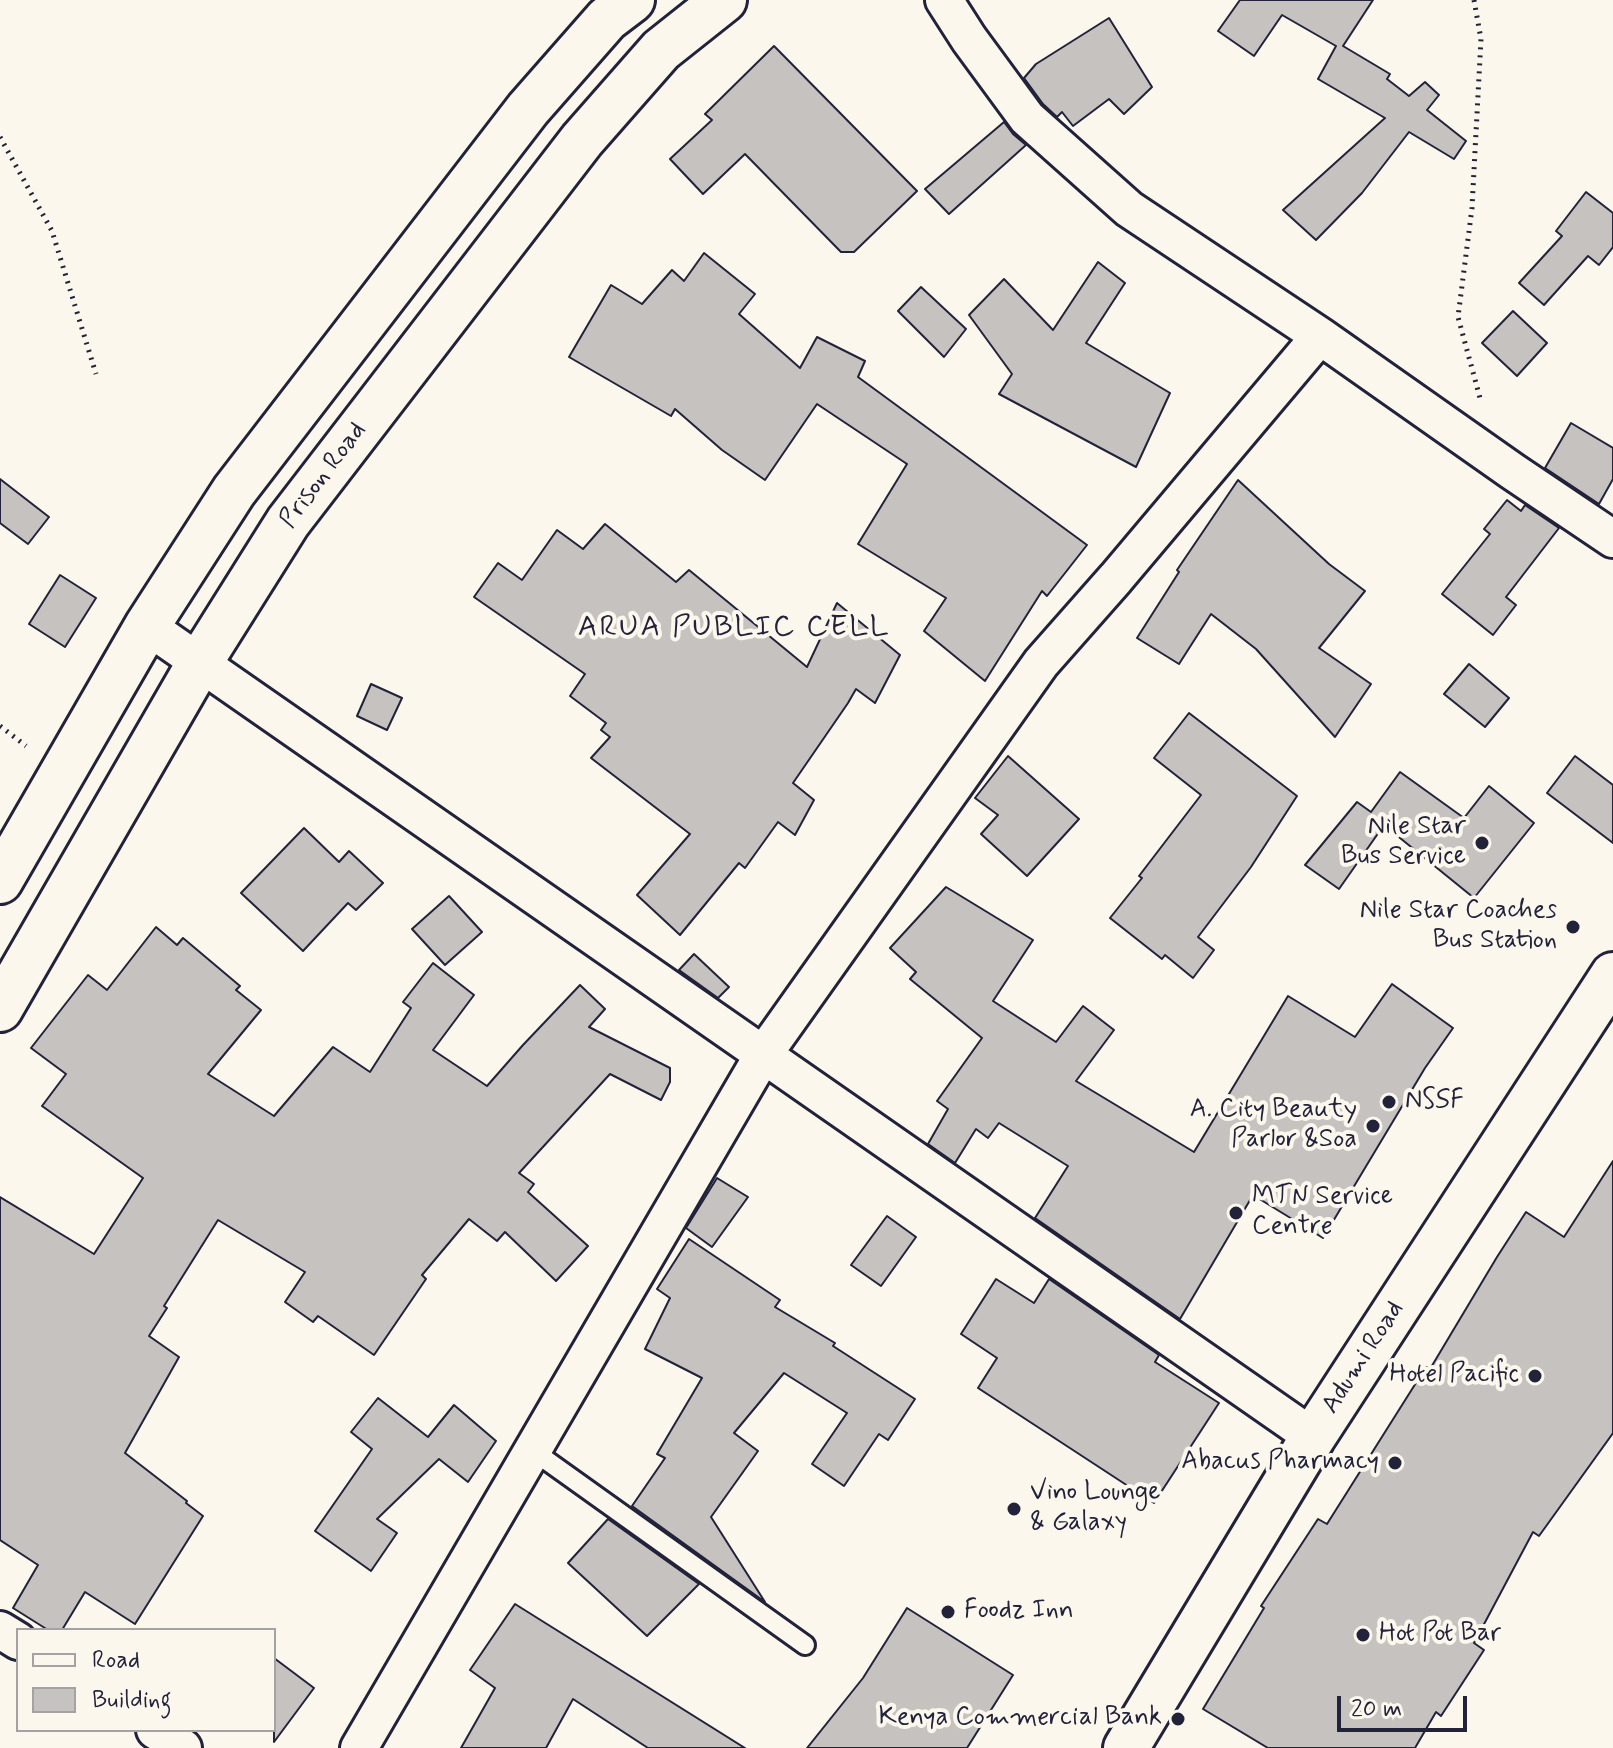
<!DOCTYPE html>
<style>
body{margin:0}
#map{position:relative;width:1613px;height:1748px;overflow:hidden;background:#fbf7ec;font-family:Mynerve,sans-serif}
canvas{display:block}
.legend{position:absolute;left:16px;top:1628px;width:260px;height:104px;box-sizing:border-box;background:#fbf7ec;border:2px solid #a4a2a5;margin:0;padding:10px 14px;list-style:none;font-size:24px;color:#22223b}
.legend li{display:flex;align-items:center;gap:16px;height:40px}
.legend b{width:40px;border:2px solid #a4a2a5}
.scale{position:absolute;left:1337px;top:1696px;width:130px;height:36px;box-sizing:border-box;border:4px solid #22223b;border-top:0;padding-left:10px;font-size:24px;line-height:28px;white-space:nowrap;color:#22223b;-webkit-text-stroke:6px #fbf7ec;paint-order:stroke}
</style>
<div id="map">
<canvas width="1613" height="1748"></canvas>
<ul class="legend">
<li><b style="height:10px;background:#fbf7ec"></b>Road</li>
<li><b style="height:22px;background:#c6c2c0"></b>Building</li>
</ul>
<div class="scale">20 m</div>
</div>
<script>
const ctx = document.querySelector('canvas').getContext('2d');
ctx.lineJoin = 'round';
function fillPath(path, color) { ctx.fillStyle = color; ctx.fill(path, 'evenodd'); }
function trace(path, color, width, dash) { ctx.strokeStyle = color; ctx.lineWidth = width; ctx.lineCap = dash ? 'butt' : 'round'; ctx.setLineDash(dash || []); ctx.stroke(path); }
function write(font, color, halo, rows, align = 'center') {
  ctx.font = font + ' Mynerve,sans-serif'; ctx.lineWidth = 8; ctx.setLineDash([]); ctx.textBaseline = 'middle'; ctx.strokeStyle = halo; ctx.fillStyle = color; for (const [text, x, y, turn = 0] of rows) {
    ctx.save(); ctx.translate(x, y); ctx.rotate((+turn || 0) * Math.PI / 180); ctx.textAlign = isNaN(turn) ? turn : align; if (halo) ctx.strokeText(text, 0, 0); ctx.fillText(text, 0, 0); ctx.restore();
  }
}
const building = new Path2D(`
 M1240,0H1373L1343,46L1390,74L1387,79L1409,96L1425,82L1439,95L1427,110L1466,141L1454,159L1409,132L1362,193L1316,240L1283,210L1385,118L1318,79L1336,46L1282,15L1254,56L1218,31Z
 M1109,18L1152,87L1124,114L1109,99L1073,126L1062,112L1057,117L1043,104L1024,78L1036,64Z
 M774,46L917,191L854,252H841L745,154L703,194L670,159L712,120L705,114Z
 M1004,122L1013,134L1026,145L949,214L925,189Z
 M1586,192L1613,213V247L1599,265L1588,256L1544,305L1519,283L1562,236L1556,231Z
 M704,253L755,294L739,314L800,368L817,337L865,361L858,377L1087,545L1047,596L1042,591L985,681L924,631L946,598L858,544L907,464L817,404L765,480L722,450L675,409L671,416L569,357L611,285L642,304L672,270L684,281Z
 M1098,262L1125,283L1086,343L1170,393L1136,467L999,394L1012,374L969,315L1004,279L1053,330Z
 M921,287L966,329L944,357L898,311Z
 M1513,311L1547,343L1517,376L1482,343Z
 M1571,423L1613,448V479L1599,504L1545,468Z
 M0,479L49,517L28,544L0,523Z
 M1238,480L1329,564L1365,591L1319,648L1371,684L1335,737L1256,649L1211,614L1179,664L1137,638L1179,572L1177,570Z
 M1507,500L1521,511L1525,505L1559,528L1506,597L1516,605L1493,635L1442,594L1490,534L1484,529Z
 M605,524L676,582L689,570L807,667L837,603L900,655L875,703L856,689L848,703L793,783L814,800L795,835L778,822L745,868L739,863L680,935L637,895L690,834L591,758L610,737L601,730L606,723L570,696L585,674L474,597L498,563L522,580L557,530L583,549Z
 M60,575L96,598L65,647L29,624Z
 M1469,664L1509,698L1485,727L1444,694Z
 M371,684L402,698L387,730L357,716Z
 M1189,713L1297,796L1251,867L1198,937L1214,950L1193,978L1165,955L1162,959L1110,918L1142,878L1139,876L1201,795L1154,758Z
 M1008,756L1079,819L1027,876L981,834L998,815L975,798Z
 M1575,756L1613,785V843L1547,793Z
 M1400,772L1464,818L1489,786L1534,823L1474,898L1384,825L1339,889L1305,865L1357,802L1371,812Z
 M304,828L339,862L349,851L383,883L356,910L348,903L303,951L241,893Z
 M946,887L1033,940L993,1001L1056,1042L1083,1006L1114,1030L1076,1081L1194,1152L1288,996L1355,1037L1392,984L1453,1028L1425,1068L1323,1238L1253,1195L1180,1319L1035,1218L1068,1166L999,1123L988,1138L976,1129L955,1163L928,1144L948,1109L937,1101L982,1038L910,979L916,972L890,948Z
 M449,896L482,932L445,965L412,929Z
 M156,927L177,945L183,938L240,986L236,990L261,1010L208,1074L274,1116L333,1047L370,1072L411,1008L403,1002L433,963L474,995L433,1050L487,1086L523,1045L580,985L605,1009L589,1027L670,1068V1082L661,1100L610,1074L519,1173L534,1184L528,1192L588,1246L556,1281L505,1232L497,1241L469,1219L422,1275L426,1279L374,1355L318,1316L313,1322L285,1302L305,1272L218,1220L164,1306L167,1308L149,1336L179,1357L125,1453L187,1501L186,1503L203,1516L135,1624L85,1592L62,1630H48L13,1608L38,1565L0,1540V1197L94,1254L143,1178L42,1106L66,1074L31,1048L88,975L107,990Z
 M694,954L729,987L718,998L679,970Z
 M1613,1161V1433L1539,1536L1533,1532L1474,1643L1484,1650L1441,1716L1436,1712L1415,1748H1268L1203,1709L1264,1608L1261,1606L1318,1519L1327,1524L1426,1367L1430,1369L1497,1257L1526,1212L1564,1237Z
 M717,1178L748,1197L712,1247L686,1228Z
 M887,1216L916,1237L881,1286L851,1265Z
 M689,1239L780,1300L775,1307L835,1343L833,1346L915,1399L888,1440L879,1434L844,1486L812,1464L847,1413L784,1373L734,1433L758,1451L711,1517L765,1602L632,1506L665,1458L657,1454L702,1378L645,1349L670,1298L657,1289Z
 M996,1279L1034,1303L1049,1279L1159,1355L1155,1362L1219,1403L1154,1503L978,1388L997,1358L961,1334Z
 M378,1398L428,1437L454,1405L496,1441L468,1482L439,1459L377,1519L397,1533L371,1571L315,1531L372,1449L351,1432Z
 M608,1519L699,1584L647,1636L568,1563Z
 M515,1604L745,1748H648L573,1699L546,1748H461L495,1688L470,1670Z
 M907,1608L1013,1675L967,1748H807L863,1678Z
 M274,1658L314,1688L274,1742Z`);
fillPath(building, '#c6c2c0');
trace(building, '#22223b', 2);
const lane = new Path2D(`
 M532,1450L805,1645`);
const street = new Path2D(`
 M944,0L969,39L1027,118L1129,209L1320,336L1512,471L1613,539
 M147,626L1313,1437
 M0,1630L18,1641
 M155,1730L183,1748
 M359,1748L763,1055L1041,663L1116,578L1320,336`);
const secondary = new Path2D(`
 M0,881L147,626L234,491L528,109L607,19L632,0
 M0,1009L200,662L288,522L582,140L661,50L724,0
 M1126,1748L1313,1437L1613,975`);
trace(lane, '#22223b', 24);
trace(street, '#22223b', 42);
trace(secondary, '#22223b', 50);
trace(new Path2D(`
 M1474,0L1481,39L1472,208L1458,317L1480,398
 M0,137L52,231L96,374
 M0,726L26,746`), '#22223b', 5, [2, 6]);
trace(lane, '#fbf7ec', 18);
trace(street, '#fbf7ec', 36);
trace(secondary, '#fbf7ec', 44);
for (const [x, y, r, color] of [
 [1482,843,8,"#22223b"],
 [1573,927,8,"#22223b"],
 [1389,1102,8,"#22223b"],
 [1373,1126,8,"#22223b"],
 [1236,1213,8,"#22223b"],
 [1535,1376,8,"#22223b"],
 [1395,1463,8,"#22223b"],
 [1014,1509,8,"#22223b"],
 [948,1612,8,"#22223b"],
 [1363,1635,8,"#22223b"],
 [1178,1719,8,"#22223b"]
]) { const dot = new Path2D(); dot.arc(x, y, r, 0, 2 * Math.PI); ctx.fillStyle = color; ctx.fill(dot); trace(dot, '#fbf7ec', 3); }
write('26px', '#22223b', '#fbf7ec', [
 ["Prison Road",324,476,-53],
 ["Adumi Road",1364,1358,-57]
]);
write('26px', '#22223b', '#fbf7ec', [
 ["Nile Star",1466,828],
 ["Bus Service",1466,858],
 ["Nile Star Coaches",1557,912],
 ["Bus Station",1557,942],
 ["NSSF",1405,1102,"left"],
 ["A. City Beauty",1357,1111],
 ["Parlor &Soa",1357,1141],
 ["MTN Service",1252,1198,"left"],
 ["Centre",1252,1228,"left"],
 ["Hotel Pacific",1519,1376],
 ["Abacus Pharmacy",1379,1463],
 ["Vino Lounge",1030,1494,"left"],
 ["& Galaxy",1030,1524,"left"],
 ["Foodz Inn",964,1612,"left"],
 ["Hot Pot Bar",1379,1635,"left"],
 ["Kenya Commercial Bank",1162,1719]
], 'right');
ctx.letterSpacing = '2px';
write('30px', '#22223b', '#fbf7ec', [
 ["ARUA PUBLIC CELL",734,629]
]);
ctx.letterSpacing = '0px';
</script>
